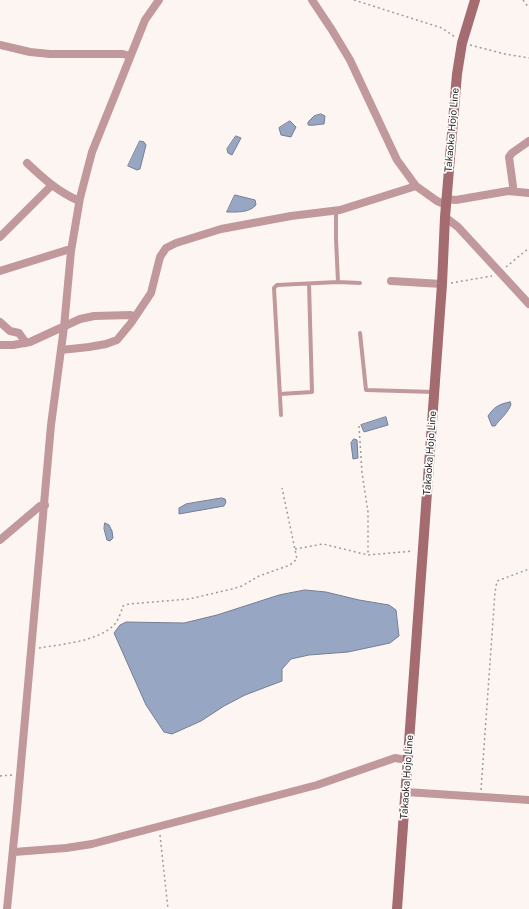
<!DOCTYPE html>
<style>
body{margin:0}
canvas{display:block;background:#fdf5f2}
</style>
<canvas width="529" height="909"></canvas>
<script>
const ctx = document.querySelector('canvas').getContext('2d');
ctx.lineJoin = 'round';
function fillPath(path, color) { ctx.fillStyle = color; ctx.fill(path, 'evenodd'); }
function trace(path, color, width, dash) { ctx.strokeStyle = color; ctx.lineWidth = width; ctx.lineCap = dash ? 'butt' : 'round'; ctx.setLineDash(dash || []); ctx.stroke(path); }
function write(font, color, halo, rows, align = 'center') {
  ctx.font = font + ' "Public Sans",sans-serif'; ctx.lineWidth = 3.5; ctx.setLineDash([]); ctx.textBaseline = 'middle'; ctx.strokeStyle = halo; ctx.fillStyle = color; for (const [text, x, y, turn = 0] of rows) {
    ctx.save(); ctx.translate(x, y); ctx.rotate((+turn || 0) * Math.PI / 180); ctx.textAlign = isNaN(turn) ? turn : align; if (halo) ctx.strokeText(text, 0, 0); ctx.fillText(text, 0, 0); ctx.restore();
  }
}
const water = new Path2D(`
 M321,114L325,116L324,124C318,124 314,126 308,125V122L314,116Z
 M290,121L296,127L291,137L281,135L279,128Z
 M236,136L241,138L232,155L228,153L227,149Z
 M140,141L144,142L146,145L140,169L137,170L128,166Z
 M235,195L255,200L256,205C249,213 237,212 227,212Z
 M510,402L511,404C509,412 500,419 495,426H492L488,416C494,407 499,404 510,402Z
 M386,417L388,425L364,432L361,425Z
 M354,439L357,440L358,458L353,459L351,443Z
 M222,498L225,499L226,502L224,506L179,514V508L186,504Z
 M105,523L109,525L112,531L113,538L110,541L107,540L104,529Z
 M305,590L326,592L359,600L389,605L396,610L399,636L390,643L348,652L309,655L291,659L282,669V681L245,695L224,706L201,721L172,734L164,732L146,705L114,633L120,625L126,622L184,623L217,615L279,595Z`);
fillPath(water, '#97a6c3');
trace(water, '#767f92', 1);
trace(new Path2D(`
 M354,0L442,28L455,37
 M523,0L529,8
 M470,45L505,54L529,58
 M506,267L529,248
 M451,283L492,276
 M359,426L362,473L368,512V555
 M295,549L323,544L368,555L413,551
 M39,648C61,644 97,642 114,625C118,621 121,612 123,606L129,604L189,599L232,589L242,586L259,576L290,565L297,559L282,488
 M0,776L12,775
 M481,790L495,592L497,581L529,569
 M160,835L168,909`), '#a29a97', 1.5, [2, 3]);
trace(new Path2D(`
 M336,210V239L338,282
 M360,333L366,390L434,392
 M280,394L312,392L309,284
 M281,415L274,288L277,285L338,282L360,283`), '#c1999c', 4);
trace(new Path2D(`
 M312,0L332,30L350,60L397,160L416,186L437,201L446,205
 M0,45L30,52L50,54H123L130,56
 M27,163C44,179 57,191 79,201
 M513,190V186L509,157L512,153L529,141
 M446,199L456,200L508,191L529,193
 M445,217L458,227L529,304
 M0,237L52,185
 M0,271L67,250L71,251
 M391,281L442,284
 M0,322L10,331L19,333L26,343
 M0,345H13L30,342L80,319L94,316L131,315L135,317
 M61,350L89,347L106,344L117,340L131,323L151,293L160,257L166,248L176,243L221,229L291,216L340,210L416,186
 M0,540L40,506L45,505
 M406,792L529,800
 M14,852L66,848L92,844L317,785L395,758L407,760
 M7,909L17,809L51,425L64,327L71,251L80,198L92,152L123,75L145,20L159,0`), '#c1999c', 8);
trace(new Path2D(`
 M397,909L442,284L445,217L457,74L462,43L475,0`), '#a46c70', 10);
write('10px', '#292320', '#fff', [
 ["Takaoka Hojo Line",452,130,-85],
 ["Takaoka Hojo Line",430,453,-86],
 ["Takaoka Hojo Line",407,777,-86]
]);
</script>
